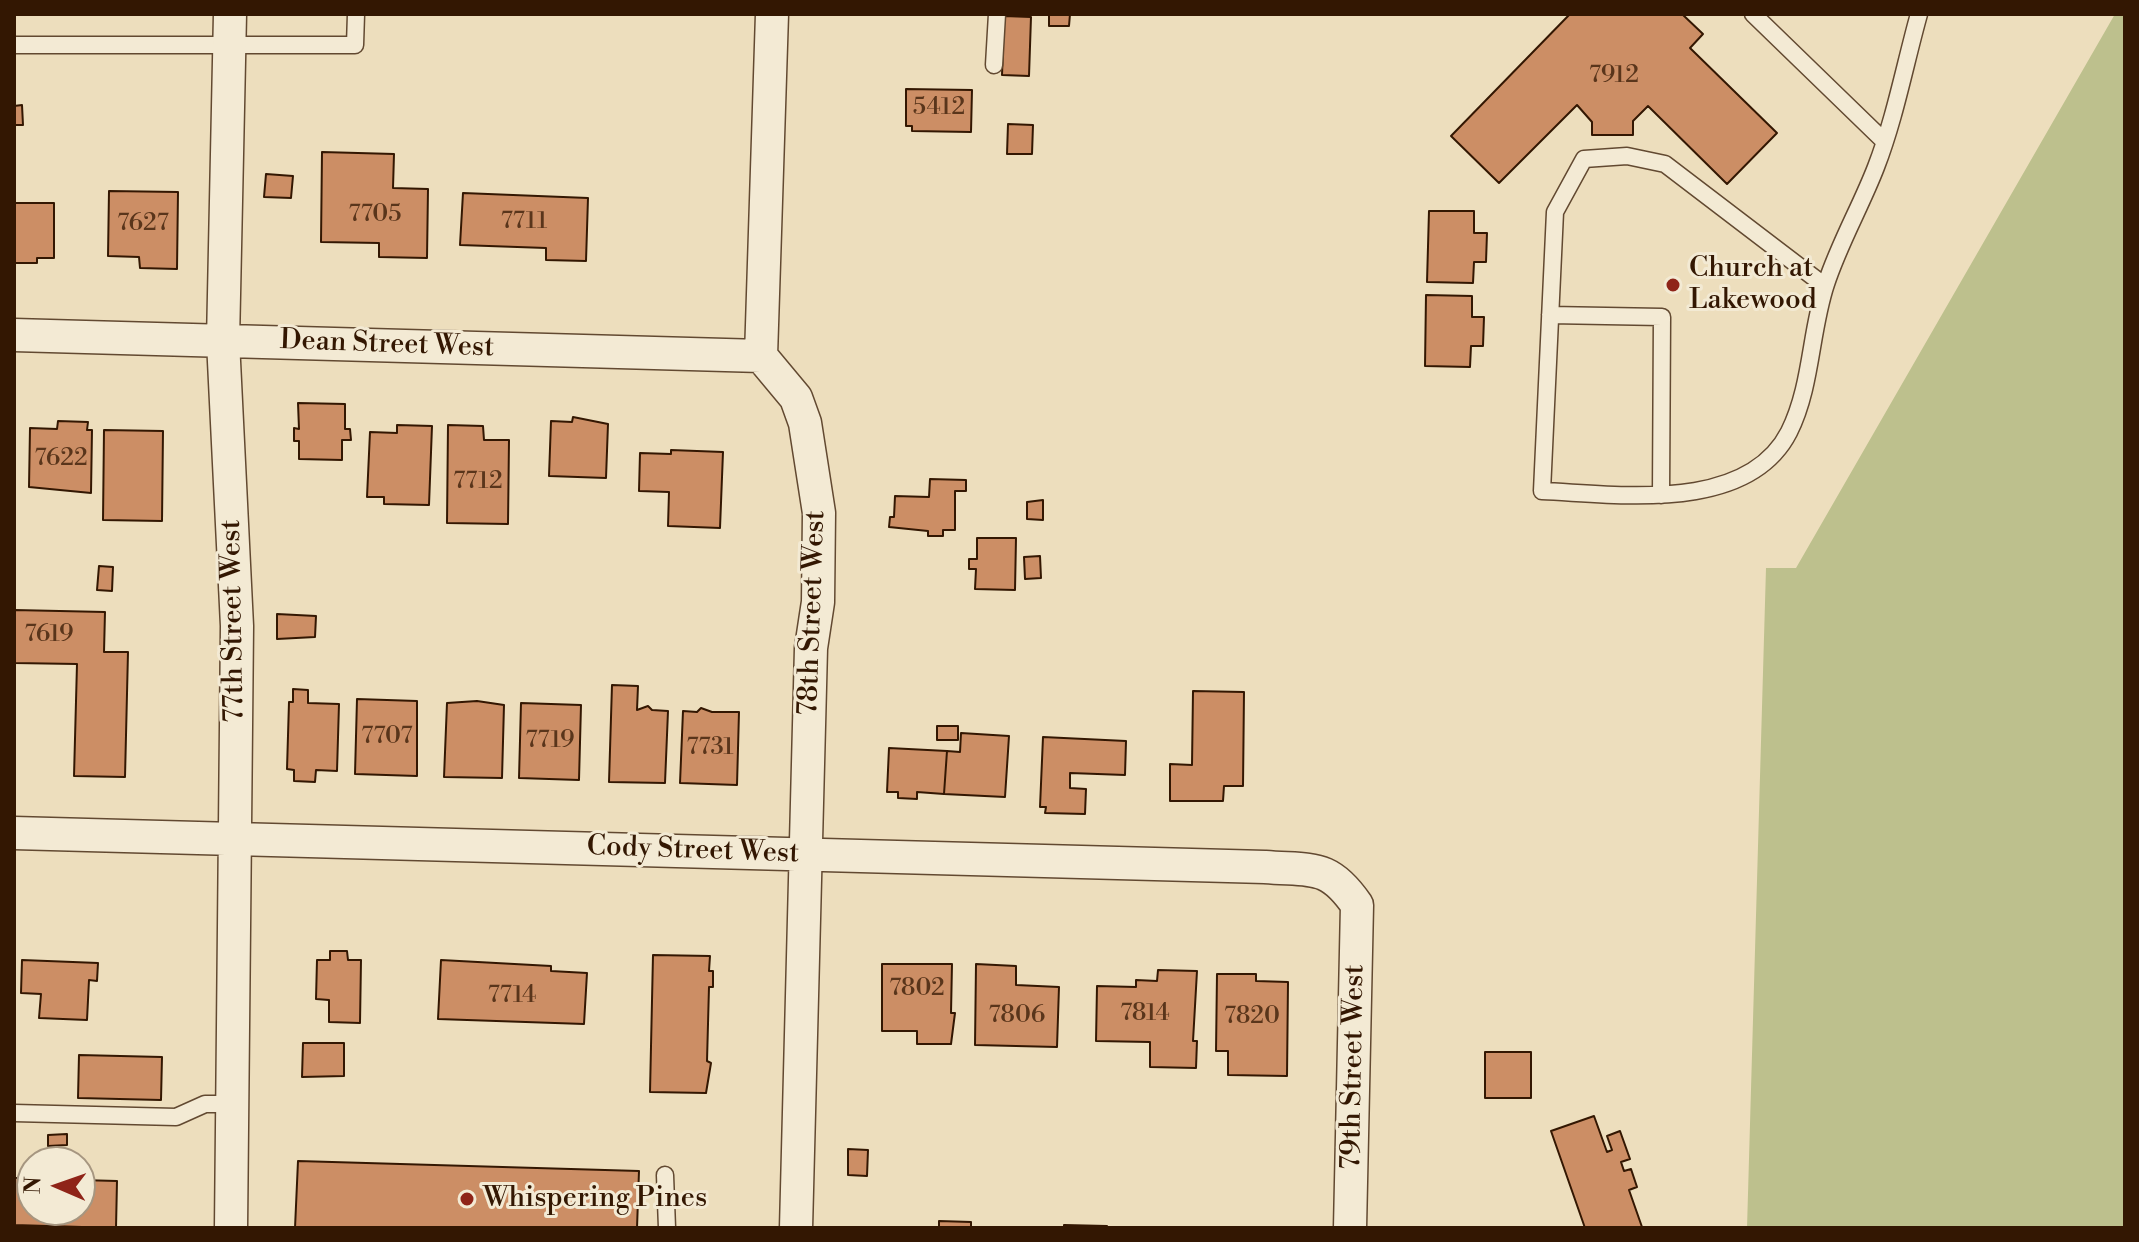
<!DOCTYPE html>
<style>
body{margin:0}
#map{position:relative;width:2139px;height:1242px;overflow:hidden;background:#eddebd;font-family:"Libre Bodoni",serif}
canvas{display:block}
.frame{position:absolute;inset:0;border:16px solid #331702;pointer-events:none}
.north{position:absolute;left:16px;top:1146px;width:80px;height:80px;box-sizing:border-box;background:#f3ead4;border:2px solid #a69680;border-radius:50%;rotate:272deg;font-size:22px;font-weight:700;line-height:32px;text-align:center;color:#331702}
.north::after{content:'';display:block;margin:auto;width:28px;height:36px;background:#8f2418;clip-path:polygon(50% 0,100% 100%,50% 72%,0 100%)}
</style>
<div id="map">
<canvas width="2139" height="1242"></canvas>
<div class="frame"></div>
<div class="north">N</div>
</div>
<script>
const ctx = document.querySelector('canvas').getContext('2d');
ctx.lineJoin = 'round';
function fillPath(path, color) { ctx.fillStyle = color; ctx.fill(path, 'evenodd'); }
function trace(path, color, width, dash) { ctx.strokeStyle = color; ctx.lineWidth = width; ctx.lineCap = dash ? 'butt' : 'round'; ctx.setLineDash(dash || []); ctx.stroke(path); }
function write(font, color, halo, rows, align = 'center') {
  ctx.font = font + ' "Libre Bodoni",serif'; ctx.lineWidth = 6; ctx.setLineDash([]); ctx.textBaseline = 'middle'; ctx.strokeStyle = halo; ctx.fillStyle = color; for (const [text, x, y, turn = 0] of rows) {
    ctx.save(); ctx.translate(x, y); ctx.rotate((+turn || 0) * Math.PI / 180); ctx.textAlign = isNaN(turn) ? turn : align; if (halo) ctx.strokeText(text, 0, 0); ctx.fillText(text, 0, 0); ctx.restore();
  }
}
fillPath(new Path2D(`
 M2115,14H2125V1228H1747L1766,568H1796Z`), '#bdc08d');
const building = new Path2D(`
 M1049,14H1070L1069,26H1049Z
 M1570,14H1682L1703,34L1690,48L1777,133L1727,184L1648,106L1633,121V135H1592V122L1577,105L1499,183L1451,136Z
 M1004,16L1031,17L1029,76L1002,75Z
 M906,89L972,90L971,132L912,131V126H906Z
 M22,105L23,125H14V106Z
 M1008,124L1033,125L1032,154H1007Z
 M322,152L394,154L393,188L428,189L427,258L379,257V243L321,242Z
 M266,174L293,176L291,198L264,197Z
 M109,191L178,192L177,269L140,268L139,257L108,256Z
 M463,193L588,198L586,261L546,260V248L460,245Z
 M14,203H54V258H37V263H15Z
 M1429,211H1474V233H1487L1486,262H1474L1473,283L1427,282Z
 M1426,295L1472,296V317H1484L1483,346H1471L1470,367L1425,366Z
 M298,403L345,404V429H350L351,440H342V460L299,459V441H294V428L299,429Z
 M573,417L608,424L606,478L549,476L551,421L572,422Z
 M58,421L88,422L87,430H92L91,493L29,487L30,428L57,429Z
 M397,425L432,426L429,505L384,504V497H367L370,432L397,433Z
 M448,425L483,426L484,440H509L508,524L447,523Z
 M104,430L163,431L162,521L103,520Z
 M671,450L723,452L720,528L668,526L669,492L639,491L640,453L671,454Z
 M930,479L966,480V491H955V530H943V536H928V531L889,527L890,517H894L895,496L929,497Z
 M1043,500V520L1027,519V502Z
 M977,538H1016L1015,590L975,589L976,569H969V559H977Z
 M1040,556L1041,578L1025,579L1024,557Z
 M99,566L113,567L112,591L97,590Z
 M14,610L105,612L104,652H128L125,777L74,776L77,664L14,663Z
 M277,614L316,616L315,637L277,639Z
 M612,685L638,686L637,710L648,706L652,710L668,711L665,783L609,782Z
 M293,689L308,690V703L339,704L337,771L316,770L315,782L294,781V770L287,769L289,702H293Z
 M1193,691L1244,692L1243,786H1224L1223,801H1170V764L1192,765Z
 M357,699L417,701V776L355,774Z
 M477,701L504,705L502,778L444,777L447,703Z
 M521,703L581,705L579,780L519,778Z
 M701,708L712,712H739L737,785L680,783L683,711L697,712Z
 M937,726H958V740H937Z
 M961,733L1009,736L1005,797L944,794L947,751L960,752Z
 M1043,737L1126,741L1125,775L1070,773V788L1086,789L1085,814L1045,813L1046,807H1040Z
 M889,748L947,751L944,794L917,792V799L898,798V792H887Z
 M330,951H347L348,960H361L360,1023L329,1022V1000L316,999L317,960H330Z
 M653,955L710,956L709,971H713V987H709L707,1061L711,1063L706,1093L650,1092Z
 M22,960L98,963L97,981L89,980L87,1020L39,1018L41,994L21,993Z
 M441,960L551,966V971L587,973L584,1024L438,1019Z
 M882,964H952L951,1013H955L951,1044H917V1031H882Z
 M976,964L1016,966V985L1059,987L1057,1047L975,1045Z
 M1158,970L1197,971L1193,1041H1197L1196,1068L1150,1067V1042L1096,1041L1097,986L1136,987V980L1157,981Z
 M1217,974H1256V981L1288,982L1287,1076L1228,1075V1051H1216Z
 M303,1043H344V1076L302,1077Z
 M1485,1052H1531V1098H1485Z
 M79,1055L162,1057L161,1100L78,1098Z
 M1594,1116L1607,1152L1612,1150L1607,1136L1620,1131L1630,1159L1621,1162L1624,1171L1631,1169L1637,1187L1629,1190L1642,1227L1585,1228L1551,1131Z
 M67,1134V1145L48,1146V1135Z
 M848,1149L868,1150L867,1176L848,1175Z
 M298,1161L639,1171L637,1228H295Z
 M14,1178H32V1210H80V1180L117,1181L116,1228L14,1225Z
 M939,1221L971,1222V1228H939Z
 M1064,1225L1107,1226V1228H1064Z`);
fillPath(building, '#cc8e65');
trace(building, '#331702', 2);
const lane = new Path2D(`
 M1753,14L1884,141
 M14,45H355L356,14
 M994,65L997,14
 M1825,286L1665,164L1627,156L1584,159L1555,212L1542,491C1617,494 1747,514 1789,432C1812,386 1810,332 1826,284C1839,244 1861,206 1876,167C1895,118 1905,64 1919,14
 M1550,315L1662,317L1661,495
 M14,1113L176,1117L205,1104H234
 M665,1175L667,1228`);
const street = new Path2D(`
 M230,14L223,341L237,626L231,1228
 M772,14L761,356L796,398L805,423L819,513L818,602L811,648L796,1228
 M14,335L761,356
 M14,833L1265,867C1312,871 1328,863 1357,905L1350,1228`);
trace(lane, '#624931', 19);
trace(street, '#624931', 35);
trace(lane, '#f3ead4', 16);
trace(street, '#f3ead4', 32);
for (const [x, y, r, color] of [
 [1673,285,8,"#8f2418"],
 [467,1199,8,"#8f2418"]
]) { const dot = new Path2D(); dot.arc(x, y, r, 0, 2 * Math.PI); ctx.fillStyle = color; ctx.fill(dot); trace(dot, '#f3ead4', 3); }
write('24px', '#59351b', null, [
 ["7912",1614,76],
 ["5412",939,108],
 ["7705",375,215],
 ["7711",524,222],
 ["7627",143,224],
 ["7622",61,459],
 ["7712",478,482],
 ["7619",49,635],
 ["7707",387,737],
 ["7719",550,741],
 ["7731",710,748],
 ["7802",917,989],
 ["7714",512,996],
 ["7814",1145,1014],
 ["7806",1017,1016],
 ["7820",1252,1017]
]);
write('28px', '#331702', '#f3ead4', [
 ["Church at",1689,269],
 ["Lakewood",1689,301],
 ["Whispering Pines",483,1199]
], 'left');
write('28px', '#331702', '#f3ead4', [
 ["Dean Street West",387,345,2],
 ["78th Street West",813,613,-88],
 ["77th Street West",234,621,-91],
 ["Cody Street West",693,851,2],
 ["79th Street West",1354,1067,-89]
]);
</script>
